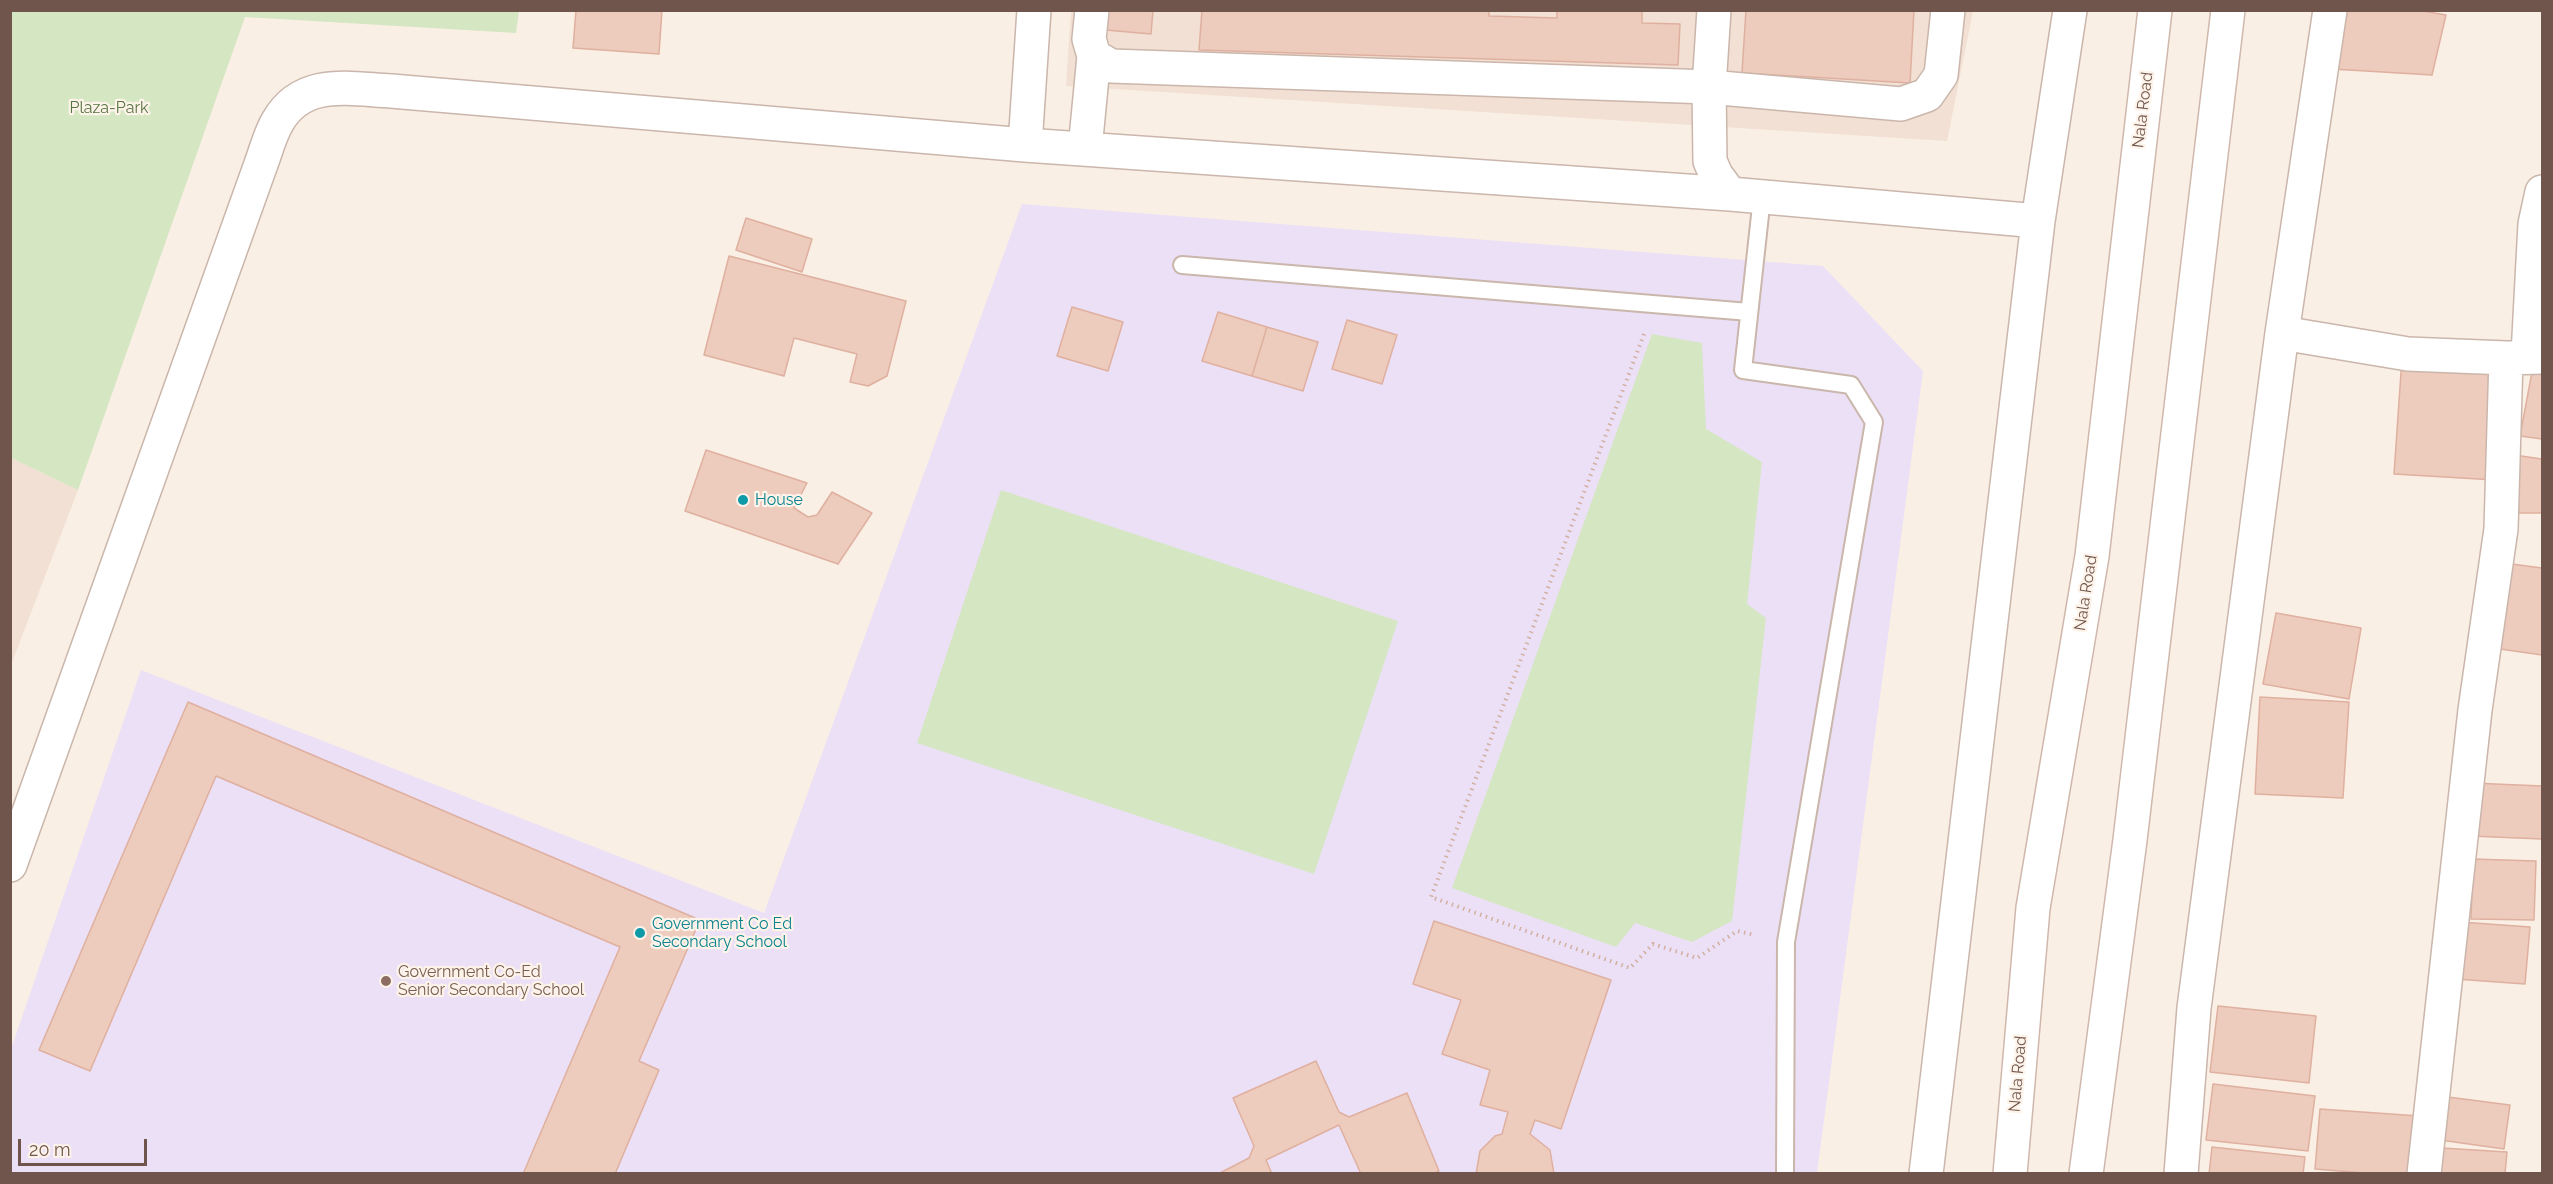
<!DOCTYPE html>
<style>
body{margin:0}
#map{position:relative;width:2553px;height:1184px;overflow:hidden;background:#faefe4;font-family:Raleway,sans-serif}
canvas{display:block}
.frame{position:absolute;inset:0;border:12px solid #70554c;pointer-events:none}
.scale{position:absolute;left:18px;top:1139px;width:129px;height:27px;box-sizing:border-box;border:3px solid #70554c;border-top:0;padding-left:8px;font-size:18px;line-height:21px;white-space:nowrap;color:#70554c;-webkit-text-stroke:4px #fdf3e9;paint-order:stroke}
</style>
<div id="map">
<canvas width="2553" height="1184"></canvas>
<div class="frame"></div>
<div class="scale">20 m</div>
</div>
<script>
const ctx = document.querySelector('canvas').getContext('2d');
ctx.lineJoin = 'round';
function fillPath(path, color) { ctx.fillStyle = color; ctx.fill(path, 'evenodd'); }
function trace(path, color, width, dash) { ctx.strokeStyle = color; ctx.lineWidth = width; ctx.lineCap = dash ? 'butt' : 'round'; ctx.setLineDash(dash || []); ctx.stroke(path); }
function write(font, color, halo, rows, align = 'center') {
  ctx.font = font + ' Raleway,sans-serif'; ctx.lineWidth = 4.5; ctx.setLineDash([]); ctx.textBaseline = 'middle'; ctx.strokeStyle = halo; ctx.fillStyle = color; for (const [text, x, y, turn = 0] of rows) {
    ctx.save(); ctx.translate(x, y); ctx.rotate((+turn || 0) * Math.PI / 180); ctx.textAlign = isNaN(turn) ? turn : align; if (halo) ctx.strokeText(text, 0, 0); ctx.fillText(text, 0, 0); ctx.restore();
  }
}
fillPath(new Path2D(`
 M1071,11H1973L1947,141L1066,86Z
 M11,458L78,490L11,665Z`), '#f1e0d3');
fillPath(new Path2D(`
 M1022,204L1823,266L1923,371L1817,1173L11,1174V1049L141,670L764,913Z`), '#ece0f6');
fillPath(new Path2D(`
 M11,10H519V11L516,33L245,17L78,490L11,458Z
 M1652,334L1702,343L1706,429L1762,462L1747,604L1766,618L1732,921L1692,942L1635,923L1616,947L1452,888Z
 M1001,490L1398,621L1314,874L917,743Z`), '#d5e6c3');
const building = new Path2D(`
 M576,10H662L659,54L573,48Z
 M1108,10H1153L1151,34L1106,30Z
 M1202,10H1489V16L1557,18V10H1642V23L1680,24L1678,65L1199,50Z
 M1746,10H1914L1910,83L1742,73Z
 M2339,10H2417L2446,15L2432,75L2332,69Z
 M746,218L812,239L802,272L736,250Z
 M729,256L906,301L887,376L868,386L850,382L857,354L794,338L784,376L704,355Z
 M1072,307L1123,322L1108,371L1057,356Z
 M1218,312L1267,327L1252,376L1202,361Z
 M1347,320L1397,335L1382,384L1332,369Z
 M1267,327L1318,342L1303,391L1252,376Z
 M2402,358L2502,360L2495,480L2394,474Z
 M2532,372L2542,375V439L2520,436Z
 M706,450L807,483L794,508L808,517L817,515L832,492L872,513L838,564L685,511Z
 M2514,455L2542,459V513H2510Z
 M2504,563L2542,568V655L2493,648Z
 M2276,613L2361,628L2349,699L2263,684Z
 M2260,697L2349,702L2343,798L2255,794Z
 M188,702L700,920L639,1061L659,1070L615,1174H523L620,947L216,776L90,1071L39,1050Z
 M2472,783L2542,786V839L2470,836Z
 M2473,859L2536,861L2534,920L2471,919Z
 M1434,921L1611,980L1561,1129L1535,1120L1530,1134L1550,1150L1554,1174H1476L1480,1151L1495,1136L1502,1134L1508,1112L1480,1105L1490,1070L1442,1054L1461,1000L1413,984Z
 M2461,922L2530,927L2525,984L2455,979Z
 M2218,1006L2316,1016L2309,1083L2210,1072Z
 M1316,1061L1339,1112L1349,1117L1407,1093L1439,1171L1433,1174H1361L1339,1125L1266,1160L1272,1174H1218L1249,1158L1254,1146L1233,1098Z
 M2213,1084L2315,1096L2308,1151L2206,1140Z
 M2440,1096L2510,1105L2504,1149L2433,1139Z
 M2320,1109L2419,1116L2415,1174H2376L2315,1169Z
 M2212,1147L2305,1157L2303,1174H2209Z
 M2442,1148L2507,1152L2505,1174H2439Z`);
fillPath(building, '#edcbbd');
trace(building, '#dfb09f', 1.5);
const service = new Path2D(`
 M1762,197L1743,370L1851,385L1874,422L1786,942L1785,1174
 M1182,265L1749,312`);
const minor = new Path2D(`
 M1092,10L1089,39L1094,56L1111,66L1709,87L1901,104L1927,95L1941,75L1948,10
 M1714,10L1709,87L1710,161L1716,175L1730,194
 M1025,145L1034,10
 M1085,149L1094,56
 M2282,333L2408,354L2506,358L2542,357
 M2528,355L2535,224L2542,192
 M10,865L261,164C266,151 270,134 278,121C303,78 349,89 391,91L1025,145L1730,194L2038,221
 M1926,1174L2038,221L2070,10
 M2181,1174L2194,1008L2282,333L2330,10
 M2424,1174L2475,710L2501,529L2506,358`);
const secondary = new Path2D(`
 M2010,1174L2033,908L2092,556L2155,10
 M2086,1174L2130,840L2228,10`);
trace(service, '#cab6ab', 20);
trace(minor, '#cab6ab', 36);
trace(secondary, '#cfb7ac', 36);
trace(new Path2D(`
 M1644,334L1431,897L1630,968L1653,944L1697,958L1737,931L1755,935`), '#d2afa1', 4, [1.5, 4.5]);
trace(service, '#fff', 16);
trace(minor, '#fff', 33);
trace(secondary, '#fff', 33);
for (const [x, y, r, color] of [
 [743,500,6,"#0f9aa8"],
 [640,933,6,"#0f9aa8"],
 [386,981,6,"#8d6e63"]
]) { const dot = new Path2D(); dot.arc(x, y, r, 0, 2 * Math.PI); ctx.fillStyle = color; ctx.fill(dot); trace(dot, '#fdf3e9', 2); }
write('16px', '#587544', '#fdf3e9', [
 ["Plaza-Park",109,108]
]);
write('16px', '#70554c', '#fdf3e9', [
 ["Nala Road",2143,110,-83],
 ["Nala Road",2086,593,-81],
 ["Nala Road",2018,1074,-85]
]);
write('16px', '#0d838f', '#fdf3e9', [
 ["House",755,500],
 ["Government Co Ed",652,924],
 ["Secondary School",652,942]
], 'left');
write('16px', '#785e54', '#fdf3e9', [
 ["Government Co-Ed",398,972],
 ["Senior Secondary School",398,990]
], 'left');
</script>
